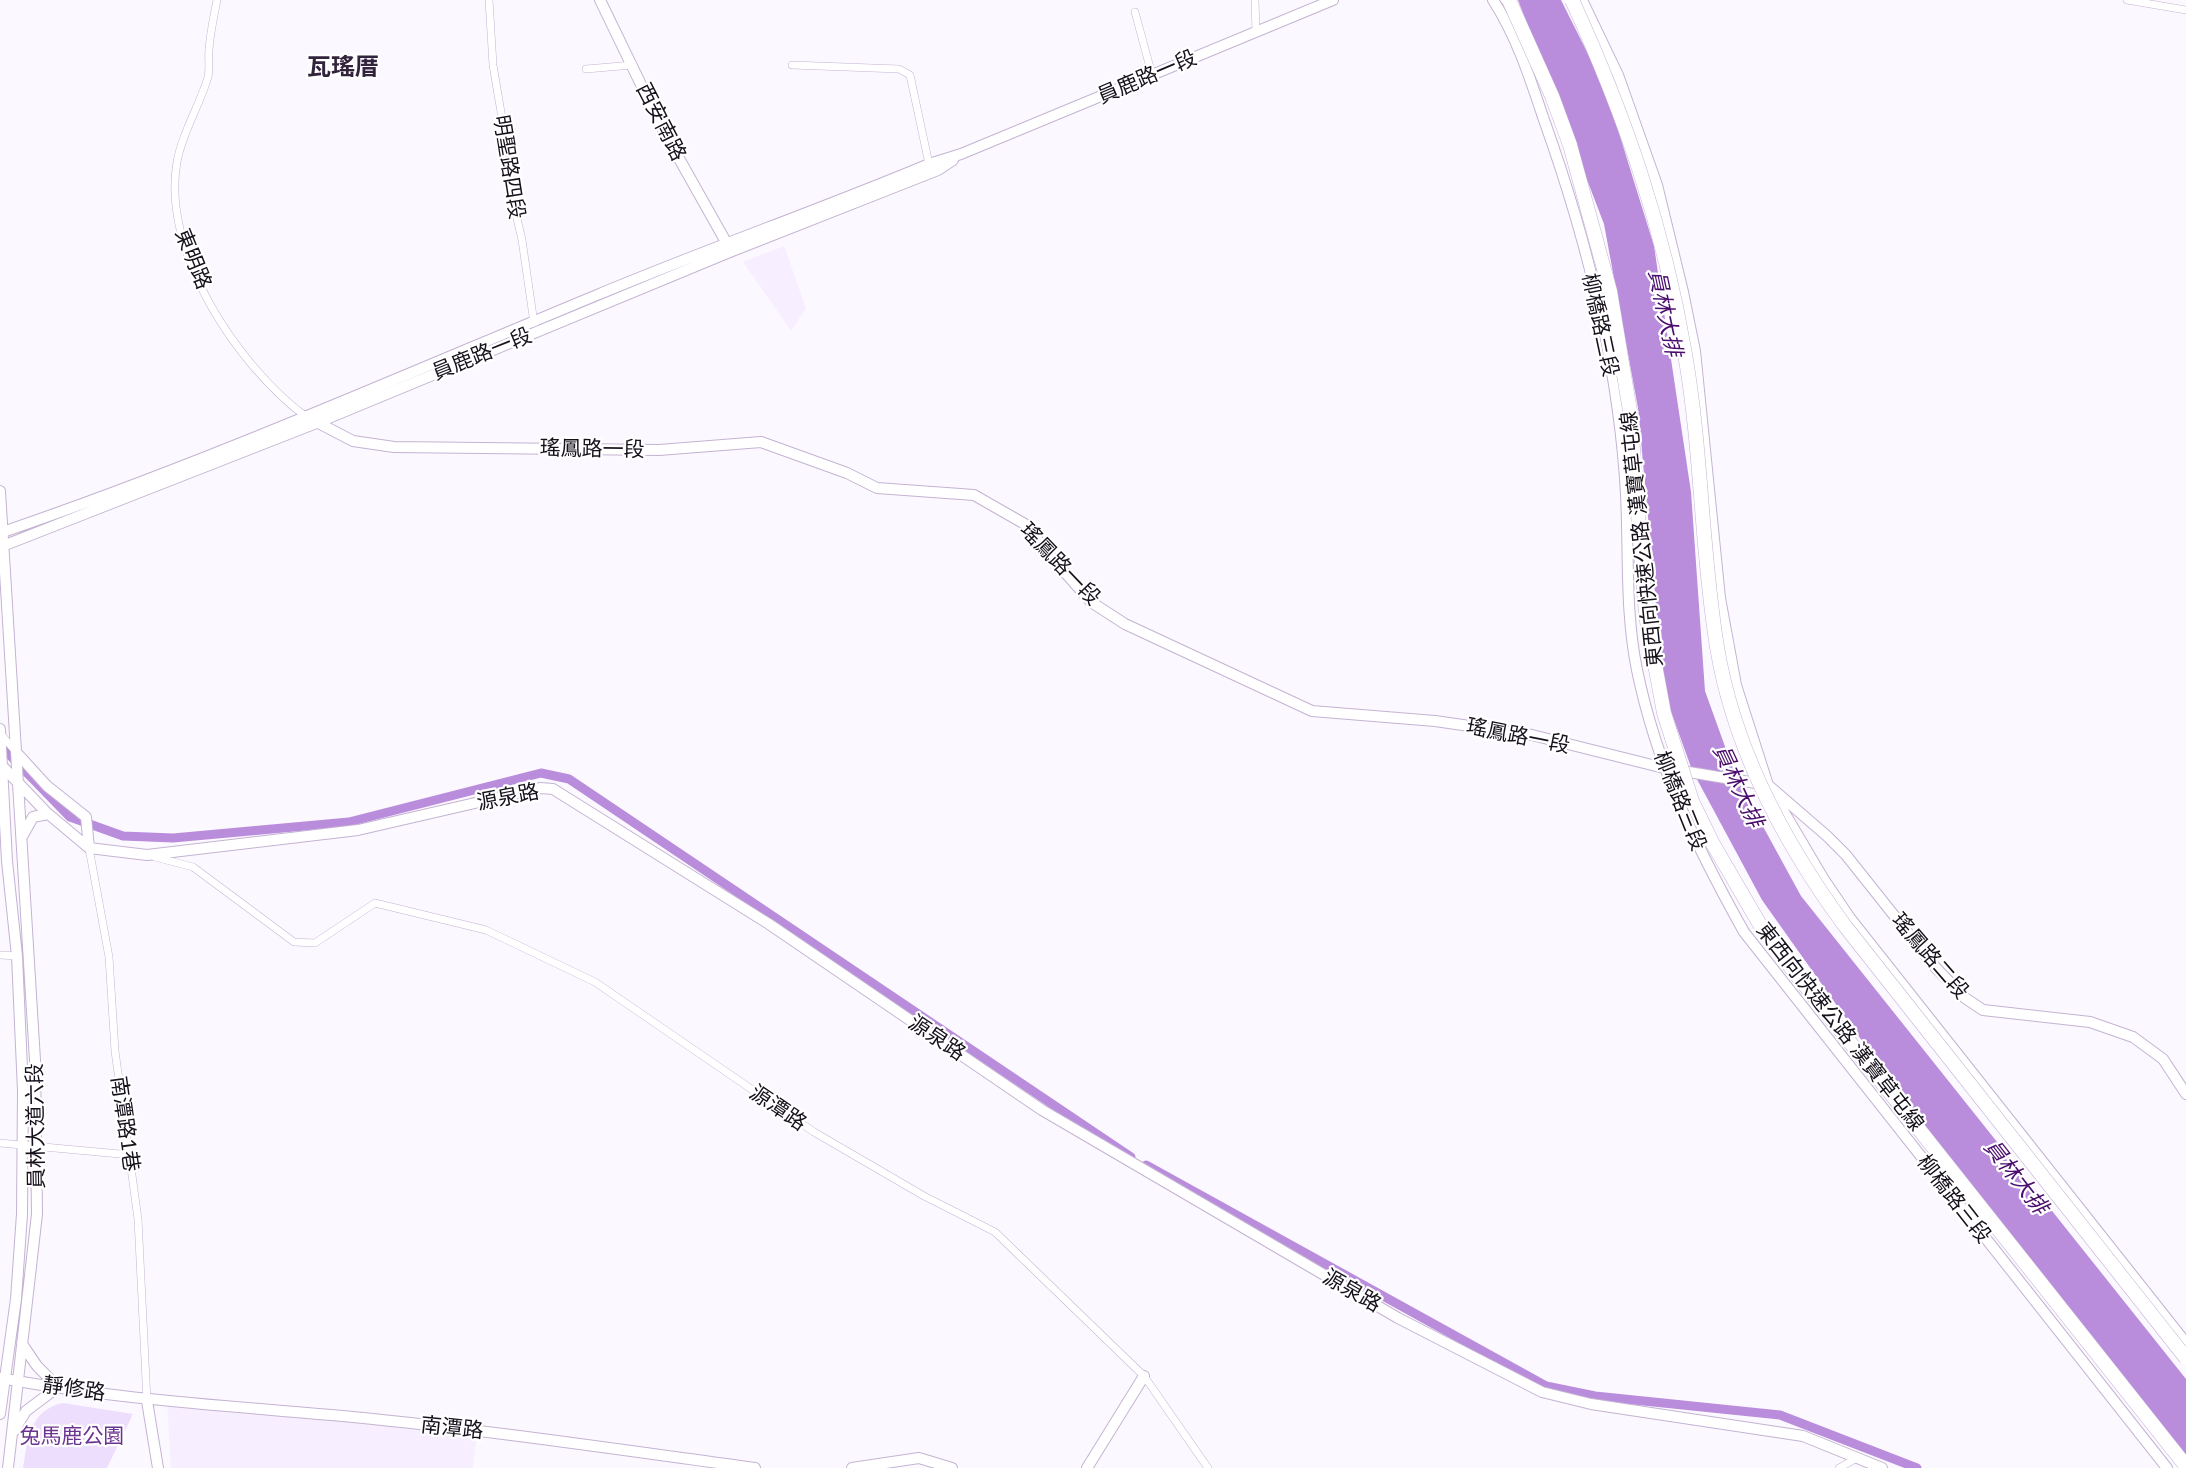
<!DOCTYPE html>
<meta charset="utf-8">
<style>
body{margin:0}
canvas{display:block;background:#fcf8ff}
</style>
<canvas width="2186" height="1468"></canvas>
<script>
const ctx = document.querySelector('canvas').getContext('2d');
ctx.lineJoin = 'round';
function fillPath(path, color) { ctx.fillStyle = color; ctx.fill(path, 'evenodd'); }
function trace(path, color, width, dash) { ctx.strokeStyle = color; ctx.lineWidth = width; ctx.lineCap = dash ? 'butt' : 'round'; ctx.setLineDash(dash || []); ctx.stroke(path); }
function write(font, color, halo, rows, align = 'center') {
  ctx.font = font + ' Lato,"Noto Sans TC",sans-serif'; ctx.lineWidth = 4.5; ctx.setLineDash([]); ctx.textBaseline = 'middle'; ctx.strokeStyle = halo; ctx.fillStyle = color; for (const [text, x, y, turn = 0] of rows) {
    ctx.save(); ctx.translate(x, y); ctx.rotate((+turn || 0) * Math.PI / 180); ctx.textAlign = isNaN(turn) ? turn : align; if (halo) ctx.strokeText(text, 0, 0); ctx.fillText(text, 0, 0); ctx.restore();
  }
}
fillPath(new Path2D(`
 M784,246L806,308L791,331L743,262Z
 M167,1401L477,1433L473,1468H171Z`), '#f7efff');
fillPath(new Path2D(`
 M63,1403L133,1414L107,1468H23C28,1440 29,1410 63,1403Z`), '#eedefd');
fillPath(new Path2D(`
 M1518,0H1561L1605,88L1654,246L1691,492L1705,691L1736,777L1801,896L2186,1379V1455L1921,1124L1762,900L1692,770L1664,692L1638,408L1604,224Z`), '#b98ddc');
trace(new Path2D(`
 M0,745L70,817L123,836L173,838L349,822L541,773L569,779L1131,1157
 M1146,1165L1546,1386L1595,1396L1780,1415L1917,1468`), '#b98ddc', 9);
const street = new Path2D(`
 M217,0C214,16 210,33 209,50C208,59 210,68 208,77C200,105 182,133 177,162C161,251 237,365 305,416
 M489,0L493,65L503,124L511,155L510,188L522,240L534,323
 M1255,0L1256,32
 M2127,0L2186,10
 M1135,12L1152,75
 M792,65L899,69L910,75L929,164
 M586,69L633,65
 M0,733L16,752
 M89,848L109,957L115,1051L138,1219L147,1401
 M155,857L193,867L294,942L315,943L375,903L486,930L595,982L814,1132L924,1196L995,1232L1144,1376L1208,1468
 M0,955L17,956
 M0,1143L131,1155
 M1839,1468L1857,1458`);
const secondary = new Path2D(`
 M600,0L663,130L726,242
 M1493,0C1516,35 1530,78 1543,117C1586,237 1619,367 1626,494C1629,553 1625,611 1637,670C1657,767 1696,846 1744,932L2167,1468
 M1582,0L1618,75L1657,185L1683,292L1695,351L1720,598L1736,685L1768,785L1823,878L1850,918L2186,1343
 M305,416L353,441L394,447L659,450L761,442L847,473L877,488L974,495L1030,527L1040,544L1091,602L1125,624L1312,711L1435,721L1532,735L1664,768L1768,785L1827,836L1846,855L1935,967L1965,998L1983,1010L2090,1022L2133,1037L2163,1059L2186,1094
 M0,491L35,1060L37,1214L8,1468
 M0,533C203,464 399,377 597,295C707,249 819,210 929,164L961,154L1333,0
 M0,547L319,422L730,252L938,170L953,160
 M0,729L7,861L17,956L23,1091L22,1214L16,1299L0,1414
 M16,752L47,786L86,817L89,848
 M4,768L46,812L89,848L147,855L358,830L540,788L553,789L769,924L1042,1110L1398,1318L1542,1392L1591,1404L1803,1436L1882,1468
 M23,835L33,817L48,814
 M0,1378C117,1400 235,1406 353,1417C487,1430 621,1450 755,1468
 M147,1401L158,1468
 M14,1431L26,1411L58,1387L37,1366L22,1344
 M852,1468L919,1458L952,1468
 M1087,1468L1144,1376`);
trace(street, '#c4b3d3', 8);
trace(secondary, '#c4b3d3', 12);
trace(street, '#fff', 7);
trace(secondary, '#fff', 10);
const highwayBridge = new Path2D(`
 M1509,0L1552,96L1570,145L1610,291L1630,411L1646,616L1664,713L1692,801L1713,844L1759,923L1792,969L2186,1466
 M1572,0C1625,115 1664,229 1685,354C1702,451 1701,550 1717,647C1734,750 1784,843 1845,926L2186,1358`);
trace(highwayBridge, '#c4b3d3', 15, []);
trace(highwayBridge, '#fff', 14);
write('21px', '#17111c', '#fff', [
 ["員鹿路一段",1147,77,-23],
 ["西安南路",661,122,63],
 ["明聖路四段",509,167,81],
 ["東明路",193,259,68],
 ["柳橋路三段",1600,325,78],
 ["員鹿路一段",482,354,-22],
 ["瑤鳳路一段",592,449,1],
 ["東西向快速公路 漢寶草屯線",1642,539,-96],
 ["瑤鳳路一段",1060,564,46],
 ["瑤鳳路一段",1518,736,11],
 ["源泉路",508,797,-11],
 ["柳橋路三段",1680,801,68],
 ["瑤鳳路二段",1930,956,49],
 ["東西向快速公路 漢寶草屯線",1840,1027,52],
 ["源泉路",937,1038,34],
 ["源潭路",778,1108,34],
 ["南潭路1巷",125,1124,82],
 ["員林大道六段",36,1126,-91],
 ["柳橋路三段",1954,1199,52],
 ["源泉路",1352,1291,30],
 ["靜修路",74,1389,8],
 ["南潭路",452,1428,6]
]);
write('21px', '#6b3491', '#fff', [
 ["兔馬鹿公園",72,1436]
]);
write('italic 22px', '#4b0e6e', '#fff', [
 ["員林大排",1665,313,78],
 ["員林大排",1738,786,65],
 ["員林大排",2016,1177,52]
]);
write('bold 24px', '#32243d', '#fff', [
 ["瓦瑤厝",343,67]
]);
</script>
